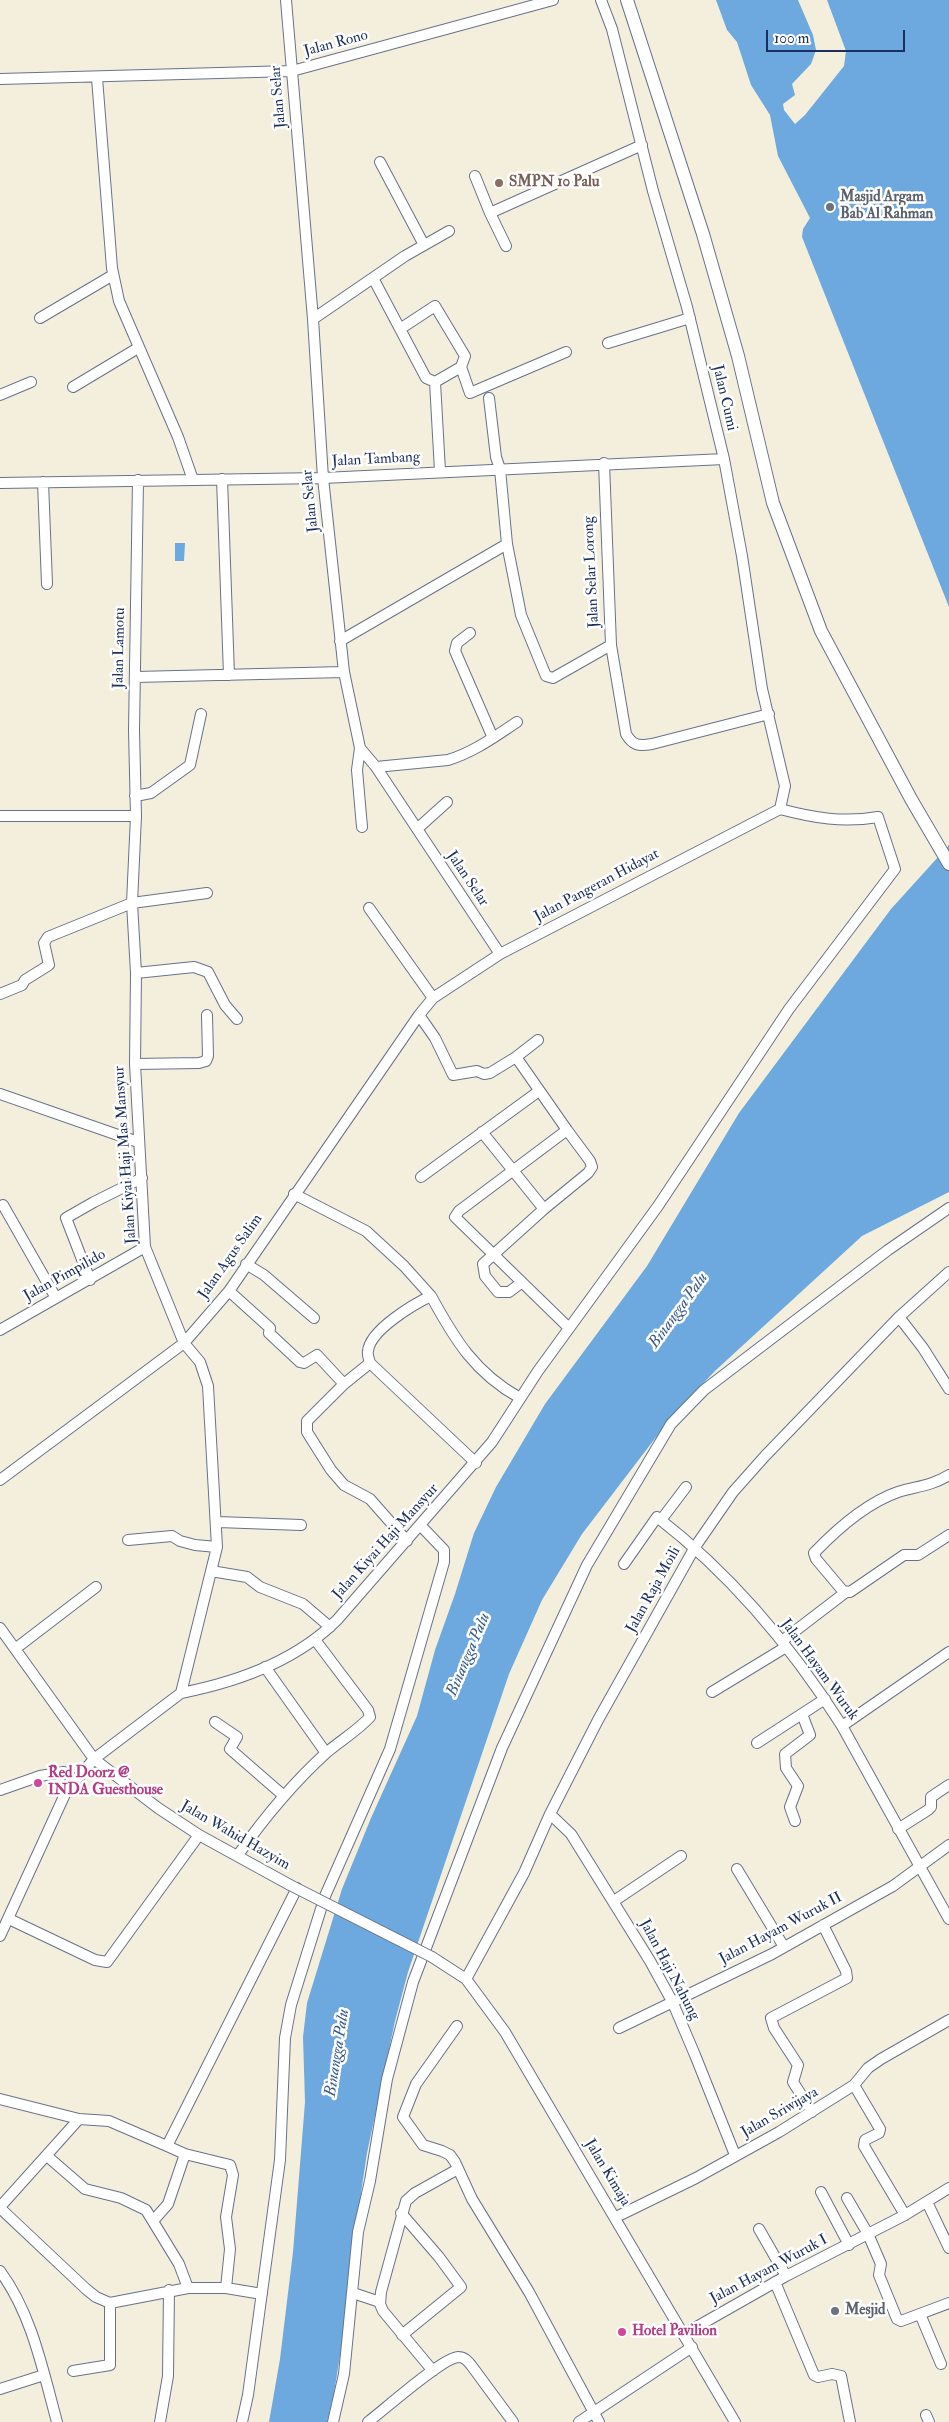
<!DOCTYPE html>
<style>
body{margin:0}
#map{position:relative;width:949px;height:2422px;overflow:hidden;background:#f4efdd;font-family:"IM FELL Double Pica",serif}
canvas{display:block}
.scale{position:absolute;left:766px;top:30px;width:139px;height:22px;box-sizing:border-box;border:2px solid #1b2f5e;border-top:0;padding-left:6px;font-size:15px;line-height:18px;white-space:nowrap;color:#1b2f5e;-webkit-text-stroke:4px #fff;paint-order:stroke}
</style>
<div id="map">
<canvas width="949" height="2422"></canvas>
<div class="scale">100 m</div>
</div>
<script>
const ctx = document.querySelector('canvas').getContext('2d');
ctx.lineJoin = 'round';
function fillPath(path, color) { ctx.fillStyle = color; ctx.fill(path, 'evenodd'); }
function trace(path, color, width, dash) { ctx.strokeStyle = color; ctx.lineWidth = width; ctx.lineCap = dash ? 'butt' : 'round'; ctx.setLineDash(dash || []); ctx.stroke(path); }
function write(font, color, halo, rows, align = 'center') {
  ctx.font = font + ' "IM FELL Double Pica",serif'; ctx.lineWidth = 5; ctx.setLineDash([]); ctx.textBaseline = 'middle'; ctx.strokeStyle = halo; ctx.fillStyle = color; for (const [text, x, y, turn = 0] of rows) {
    ctx.save(); ctx.translate(x, y); ctx.rotate((+turn || 0) * Math.PI / 180); ctx.textAlign = isNaN(turn) ? turn : align; if (halo) ctx.strokeText(text, 0, 0); ctx.fillText(text, 0, 0); ctx.restore();
  }
}
fillPath(new Path2D(`
 M716,0H949V607L802,237L803,229L810,218L778,156L770,115L751,85L737,42L727,30Z
 M175,543H185L184,561H175Z
 M949,845V1192L862,1236L716,1370L676,1411L582,1534L542,1600L509,1674L408,1972L395,2021L367,2153L361,2193L355,2261L334,2393L327,2422H269L280,2359L293,2252L305,2102L303,2037L307,2003L342,1889L371,1818L417,1716L435,1650L455,1594L474,1533L496,1487L545,1404L647,1266L739,1113L891,909Z`), '#6da9de');
fillPath(new Path2D(`
 M798,0H827L846,51L844,66L805,115L795,124L784,110L783,104L795,95L792,84L811,64L816,50L813,35Z`), '#f4efdd');
const minor = new Path2D(`
 M286,0L313,319L323,478L344,672L360,748L376,767L500,954
 M601,0L612,29L653,191L687,307L724,459L742,556L762,689L785,786L780,809
 M97,78L112,268L119,301L178,437L193,480
 M0,79L292,71L553,0
 M380,162L424,245
 M475,176L490,213
 M506,246L490,213L642,145
 M373,278L426,378L435,382L461,367L470,393L566,352
 M40,318L113,275
 M313,319L405,256L449,231
 M400,329L435,306L465,356L461,367
 M608,343L690,318
 M435,382L440,471
 M73,387L138,348
 M0,395L31,382
 M222,479L229,675
 M43,482L47,584
 M0,483L323,478L724,459
 M507,544L521,615L546,676L553,678L611,645L604,463
 M470,633L457,643L455,651L493,738
 M340,641L507,544L500,469L496,457L489,398
 M611,645L626,734C633,746 639,746 652,744L769,714
 M135,677L344,672
 M360,748L357,770L362,827
 M376,767L448,760C474,752 494,737 517,722
 M135,796L151,793L190,765L201,714
 M0,816H136
 M417,829L447,802
 M369,908L433,998
 M136,973L194,967L208,972L225,1005L237,1019
 M0,994L22,985L25,980L49,965L44,943L48,937L132,903L207,893
 M419,1015L435,1038L453,1075L477,1071L484,1074L490,1073L516,1057L538,1040
 M516,1057L567,1130L459,1211L455,1217L569,1328
 M135,1064L199,1063L206,1061L208,1056L207,1015
 M0,1094L138,1142
 M482,1132L544,1209L588,1173L592,1167L590,1161L567,1130
 M421,1177L539,1091
 M294,1194L366,1231L404,1266L431,1296C414,1304 370,1330 368,1351C367,1354 369,1359 370,1363L344,1384L307,1421V1432L331,1470L344,1485L370,1499L407,1541
 M3,1205L56,1298
 M246,1264L264,1275L314,1318
 M90,1280L66,1218L94,1202L142,1178
 M521,1283L509,1292H498L485,1276L483,1264L544,1209
 M229,1291L270,1328L269,1333L300,1362L304,1363L317,1355L344,1384
 M431,1296C455,1340 475,1373 520,1398
 M899,1317L923,1348L949,1389
 M0,1330L145,1247
 M370,1363L476,1463
 M949,1475C931,1486 918,1486 898,1492C866,1503 837,1529 814,1553L816,1559L843,1591L850,1592L904,1555H918L949,1535
 M0,1480L184,1343L229,1291L419,1015L433,998L500,954L780,809
 M661,1520L686,1487
 M218,1522L301,1525
 M128,1540L172,1536L180,1541L195,1545L217,1547
 M624,1564L657,1517C732,1575 792,1647 842,1726L949,1919
 M211,1571L247,1577L260,1587L303,1604L330,1627
 M0,1628L94,1759L158,1808L199,1835L290,1885
 M782,1641L846,1592
 M15,1649L96,1587
 M265,1667L326,1753
 M712,1692L786,1647
 M181,1693C237,1682 295,1662 337,1620L492,1442L538,1371L658,1206L789,1009L895,869L878,817C843,823 814,818 780,809
 M215,1722L237,1737L230,1749L284,1796
 M842,1726L949,1652
 M757,1743L825,1699
 M0,1790L40,1776L64,1772L75,1780
 M550,1814L571,1834L650,1961L672,2001L695,2055L735,2155
 M795,1821L790,1807L798,1786L786,1768L785,1754L810,1735L802,1714
 M898,1829L928,1810L931,1807V1797L949,1785
 M238,1855C264,1818 292,1784 326,1753C340,1741 357,1731 370,1717L368,1710L316,1641
 M737,1869L784,1947
 M614,1901L681,1856
 M9,1919L95,1960L107,1962L199,1835
 M0,1936L66,1792L94,1759L181,1693L217,1547L208,1386L200,1362L184,1343L145,1247L135,1064L136,973L132,903L136,816L134,730L138,480
 M432,1957L466,1979L505,2032L735,2422
 M466,1979L524,1873L550,1814L598,1720L695,1547L733,1492L765,1456L899,1317L949,1272
 M457,2026L416,2084L403,2117L423,2145L442,2151L450,2155L455,2162L472,2199L529,2292L599,2422
 M619,2028L772,1954L893,1886L949,1845
 M854,2085L880,2129L879,2133L865,2140L864,2146L905,2215
 M0,2099L79,2119
 M812,2112L793,2082L798,2065L774,2028L771,2018L847,1978L846,1971L823,1925
 M167,2146L185,2154
 M47,2156L85,2189L121,2198L146,2210L179,2264L188,2288
 M821,2192L849,2245
 M847,2198L868,2234L881,2264L879,2275L897,2319L901,2321L949,2303
 M927,2202L949,2248
 M0,2207L79,2119L109,2121L167,2146L297,1888
 M0,2208L86,2289L96,2297L110,2303L188,2288H226L262,2294
 M401,2213L439,2257L461,2287L402,2335
 M616,2217L696,2178L779,2132L854,2085L868,2068L881,2059L949,2020
 M153,2221L168,2204L185,2154L230,2165L233,2175L226,2217L230,2249L226,2288
 M759,2229L786,2276
 M0,2271C32,2314 43,2371 57,2422
 M775,2282L814,2375L818,2377L832,2374L841,2376L850,2422
 M353,2293L380,2302
 M920,2314L941,2364
 M684,2334L786,2276L905,2215L949,2188
 M73,2371L110,2365V2303
 M433,2371L383,2311L380,2304L381,2292L406,2201L415,2193L458,2169
 M0,2389L44,2375
 M926,2415L929,2422
 M160,2422L168,2376L169,2290
 M242,2422L248,2395L280,2160L285,2038L291,2005L325,1896L390,1749L444,1562V1550L421,1526
 M333,2422L344,2374L358,2232L370,2181L387,2079L413,1982L502,1748L587,1565L671,1424L704,1390L888,1250L949,1208
 M368,2422C384,2410 442,2358 458,2357C464,2357 467,2360 471,2365L513,2422
 M579,2422L692,2347`);
const major = new Path2D(`
 M627,0L703,234L738,356L773,503L821,631L911,799L949,864`);
trace(minor, '#67728a', 12);
trace(major, '#67728a', 14);
trace(minor, '#fff', 10);
trace(major, '#fff', 12);
const minorBridge = new Path2D(`
 M290,1885L432,1957`);
trace(minorBridge, '#67728a', 12, []);
trace(minorBridge, '#fff', 10);
for (const [x, y, r, color] of [
 [499,183,5,"#8d6e63"],
 [830,207,5,"#6b7280"],
 [38,1783,5,"#d1479c"],
 [835,2311,5,"#6b7280"],
 [622,2332,5,"#d1479c"]
]) { const dot = new Path2D(); dot.arc(x, y, r, 0, 2 * Math.PI); ctx.fillStyle = color; ctx.fill(dot); trace(dot, '#fff', 2); }
write('15px', '#1b2f5e', '#fff', [
 ["Jalan Rono",336,44,-15],
 ["Jalan Selar",279,97,-95],
 ["Jalan Cumi",724,398,77],
 ["Jalan Tambang",376,460,-3],
 ["Jalan Selar",311,501,-96],
 ["Jalan Selar Lorong",592,572,-93],
 ["Jalan Lamotu",120,648,-89],
 ["Jalan Selar",467,879,56],
 ["Jalan Pangeran Hidayat",597,886,-28],
 ["Jalan Kiyai Haji Mas Mansyur",126,1155,-94],
 ["Jalan Agus Salim",231,1257,-55],
 ["Jalan Pimpilido",65,1276,-29],
 ["Jalan Kiyai Haji Mansyur",386,1542,-48],
 ["Jalan Raja Moili",654,1590,-61],
 ["Jalan Hayam Wuruk",819,1670,54],
 ["Jalan Wahid Hazyim",235,1836,30],
 ["Jalan Hayam Wuruk II",781,1929,-28],
 ["Jalan Haji Nahung",669,1970,62],
 ["Jalan Sriwijaya",780,2113,-30],
 ["Jalan Kimaja",607,2173,59],
 ["Jalan Hayam Wuruk I",769,2270,-28]
]);
write('bold 15px', '#785e54', '#fff', [
 ["SMPN 10 Palu",509,183]
], 'left');
write('bold 15px', '#5b616d', '#fff', [
 ["Masjid Argam",840,198],
 ["Bab Al Rahman",840,215],
 ["Mesjid",845,2311]
], 'left');
write('bold 15px', '#b23c85', '#fff', [
 ["Red Doorz @",48,1774],
 ["INDA Guesthouse",48,1791],
 ["Hotel Pavilion",632,2332]
], 'left');
write('italic 16px', '#385a8b', '#fff', [
 ["Binangga Palu",679,1311,-54],
 ["Binangga Palu",469,1655,-67],
 ["Binangga Palu",338,2053,-81]
]);
</script>
